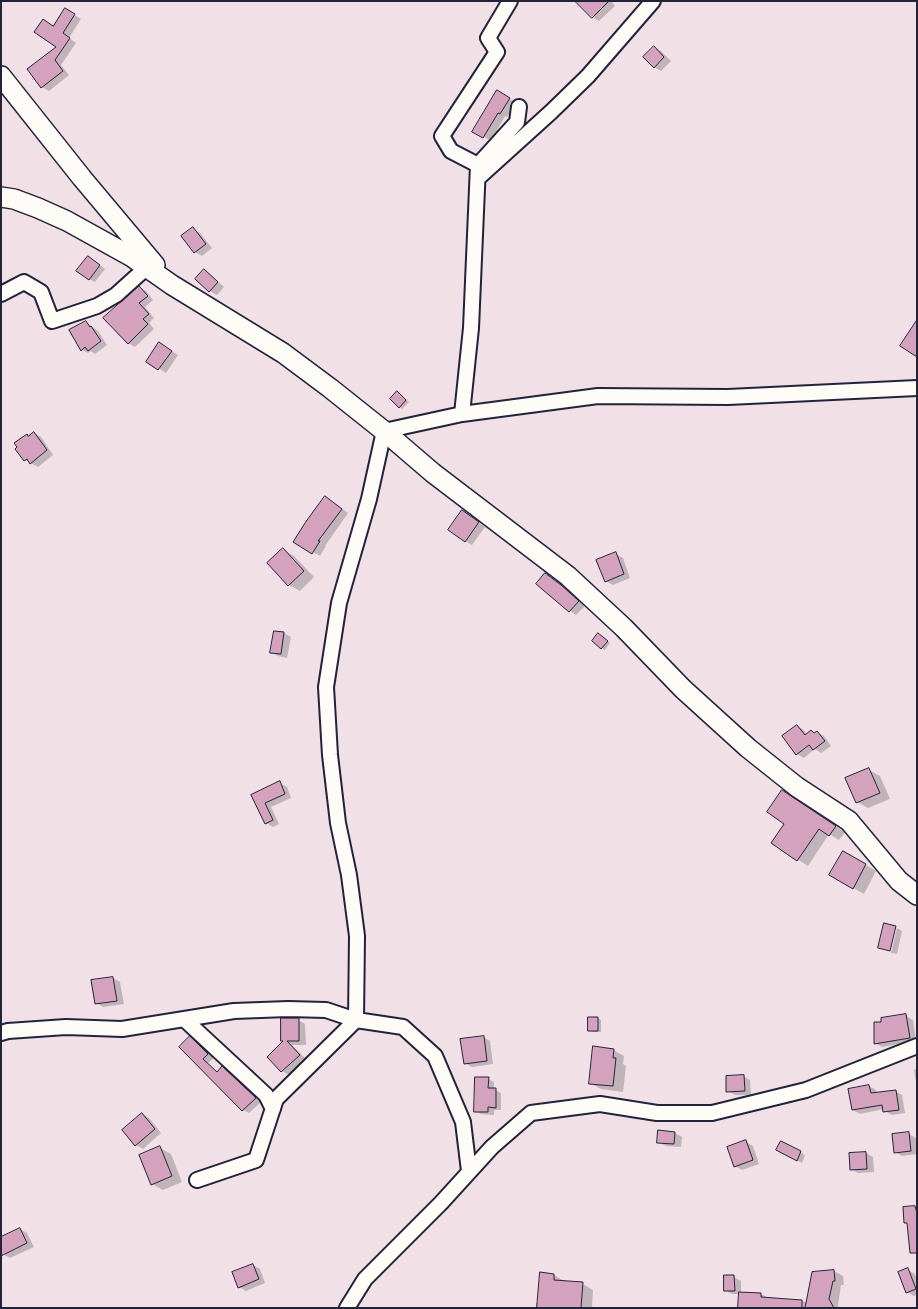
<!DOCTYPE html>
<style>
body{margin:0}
#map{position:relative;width:918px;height:1309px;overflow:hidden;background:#f1e1e6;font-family:Caveat,sans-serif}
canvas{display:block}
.frame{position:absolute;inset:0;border:2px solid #22223b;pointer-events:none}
</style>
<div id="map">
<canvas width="918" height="1309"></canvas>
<div class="frame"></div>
</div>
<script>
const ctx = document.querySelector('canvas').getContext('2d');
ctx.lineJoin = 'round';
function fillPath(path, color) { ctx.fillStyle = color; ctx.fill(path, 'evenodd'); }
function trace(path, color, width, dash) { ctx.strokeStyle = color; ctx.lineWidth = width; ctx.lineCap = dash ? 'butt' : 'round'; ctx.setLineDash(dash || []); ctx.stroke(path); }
fillPath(new Path2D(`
 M578,1H611L615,6L599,21L592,17Z
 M71,13L81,19L69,38L76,43L61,65L69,75L49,91L42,87L58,47L54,27Z
 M654,47L661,51L671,61L661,71L654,67Z
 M498,92L516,103L507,117L505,116L491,141L474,131Z
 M193,229L200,233L212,248L202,256L195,252Z
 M88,257L105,269L95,282L89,279Z
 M204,271L211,275L224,287L217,295L210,291Z
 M140,288L146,291L153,300L145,307L154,318L149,323L154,329L135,347L128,343Z
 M86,322L98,331L107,345L95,354L91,351L88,353L82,350Z
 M167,348L178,355L166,373L148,361Z
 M398,393L409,402L402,409L400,407Z
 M34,433L41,437L53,455L38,467L25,460L17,449Z
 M332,501L348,513L325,546H326L320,556L295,541Z
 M469,516L485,527L472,545L465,541Z
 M283,550L294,556L314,577L300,591L289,585Z
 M616,554L623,558L630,578L613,585L606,581Z
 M546,575L568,590L585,606L576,615L570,611Z
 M275,632L284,633L291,637L287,658L278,656L271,652Z
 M602,636L610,643L605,650L593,641Z
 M797,726L804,730L807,735L815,734L817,732L824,736L831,746L821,753L815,749L804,758L797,754Z
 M869,770L880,776L890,799L868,808L857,802Z
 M280,783L287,787L291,798L271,807L279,824L273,827L266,823L252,796Z
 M792,797L845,832L839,840L829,834L808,866L772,843L786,824Z
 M843,852L876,871L864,894L831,875Z
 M897,928L902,931L897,954L891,953Z
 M113,978L120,982L124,1004L103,1007L96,1003L93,981Z
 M906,1016L913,1020L916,1041L882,1047L875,1043L882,1023Z
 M598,1018L601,1020V1032H592L589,1030Z
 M298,1020L305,1024L306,1045H292L306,1059L289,1075L282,1071L284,1042L282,1041Z
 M483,1037L490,1041L493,1064L472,1067L465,1063Z
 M190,1038L196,1041L214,1058L208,1063L218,1073L223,1068L229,1072L261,1102L249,1113L243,1110L216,1084Z
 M613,1050L624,1056L623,1064L626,1066L623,1092L601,1089L590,1083Z
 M917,1069V1087L914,1070Z
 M743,1076L750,1080L751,1095H735L728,1091Z
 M488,1079L494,1082V1089L501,1093V1110H494V1115L481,1114L475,1111Z
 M869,1086L876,1090L877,1094L895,1091L902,1095L905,1113L892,1115L885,1111L884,1109L860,1114L853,1110Z
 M142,1114L149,1118L161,1133L143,1149L136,1145Z
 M675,1133L682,1137L681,1147L666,1146L659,1142Z
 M909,1134L916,1138L917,1154L902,1156L895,1152Z
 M746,1142L753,1146L759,1164L742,1170L735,1166Z
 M782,1142L805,1155L802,1163L778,1150Z
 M160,1148L171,1154L182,1182L163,1190L152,1184Z
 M866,1153L873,1157L874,1172L858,1173L851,1169Z
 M20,1229L27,1233L34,1247L10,1258L3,1254Z
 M253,1265L260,1269L265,1283L246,1291L239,1287Z
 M908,1270L915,1274L917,1279V1295L914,1296L907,1292Z
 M834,1271L843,1276L844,1285H841L838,1305L839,1308H740V1294H732L725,1290V1277H734L741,1281V1293L761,1294L770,1299L808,1302Z
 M554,1275L564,1281V1282L583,1284L593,1290L592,1308H536V1303H539Z`), '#0003');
const building = new Path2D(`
 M575,1H609L592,18Z
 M65,8L75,14L63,33L70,38L55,60L63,71L41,88L27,69L56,47L34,32L43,19L53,26Z
 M654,46L664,57L654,68L643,57Z
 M497,90L510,98L500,114L498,113L483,138L472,132Z
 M193,227L206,244L194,253L181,236Z
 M88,256L100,265L89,280L76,271Z
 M204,269L218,282L209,292L195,279Z
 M139,286L148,296L139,303L149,314L143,319L148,324L128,344L103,318Z
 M917,320V357L900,346Z
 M86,321L90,327L91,326L101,341L88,351L85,347L81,351L69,330Z
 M159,342L172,351L158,370L146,362Z
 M397,391L406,400L399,408L390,399Z
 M34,432L47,450L30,464L27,459L24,461L15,449L17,447L14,443L27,434L28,436Z
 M325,496L342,509L318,541H320L312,554L293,542L305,523Z
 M462,510L479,522L465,542L448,530Z
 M283,548L304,571L288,586L267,563Z
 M616,552L624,574L605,582L596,560Z
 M545,573L561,585L579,601L569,612L536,584Z
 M274,631L284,632L281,654L270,653Z
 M598,633L608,641L601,649L592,641Z
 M797,725L805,735L811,730L814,733L817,731L825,741L813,750L809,745L796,755L782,736Z
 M869,768L880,793L856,803L845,778Z
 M280,781L285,794L265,803L273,820L265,824L251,795Z
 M782,790L836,826L829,836L819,829L797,861L771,843L784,824L767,812Z
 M843,851L866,864L853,889L829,875Z
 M884,923L896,926L890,951L878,948Z
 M113,977L117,1001L95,1004L91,980Z
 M906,1014L910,1038L874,1044V1022H881V1018Z
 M588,1017H598V1031H588Z
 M281,1018H299V1041H287L300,1055L281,1072L267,1057L283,1041H281Z
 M190,1036L208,1054L203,1059L217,1072L222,1066L256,1098L242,1111L179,1047Z
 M484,1036L487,1061L464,1064L460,1039Z
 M593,1046L614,1049L613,1058H616L613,1086L589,1084Z
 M744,1075L745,1091L726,1092V1076Z
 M475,1077H489L488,1088H496V1108L488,1107V1112H474Z
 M869,1085L871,1093L896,1090L899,1110L883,1112L882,1105L852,1110L848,1089Z
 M142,1113L155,1129L135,1146L122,1130Z
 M658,1130L675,1132L674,1144L657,1143Z
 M909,1132L911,1151L894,1153L892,1134Z
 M746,1140L753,1160L734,1167L727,1147Z
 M781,1141L801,1151L797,1161L776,1150Z
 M160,1146L172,1176L151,1185L139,1155Z
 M866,1152L867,1169L850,1170L849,1153Z
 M915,1206L917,1213V1253H910L907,1223H904L903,1207Z
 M20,1228L27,1243L1,1256V1237Z
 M253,1264L259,1279L238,1288L232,1272Z
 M908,1268L916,1289L906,1293L898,1272Z
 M834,1270L835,1281H833L829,1299L834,1308H805L812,1272Z
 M540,1272L554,1274V1280L583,1282L581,1308H537Z
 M724,1275H734L735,1291H724Z
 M739,1292L761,1293V1297L802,1300V1308H738Z`);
fillPath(building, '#d5a2be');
trace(building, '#22223b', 1);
const street = new Path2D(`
 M478,165L517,122L519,107
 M478,178L551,112L588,76L653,1
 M1,294L24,282L41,292L52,321L97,306L116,295L147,267
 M462,414L471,328L478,165L451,151L442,136L497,52L488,38L510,1
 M184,1019L266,1095L273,1109
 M1,1033L8,1031L66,1027L122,1029L234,1011L288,1009L326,1010L356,1020L276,1099L256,1160L197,1180
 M469,1171L463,1122L435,1056L403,1027L356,1020L357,936L349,875L338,823L330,755L326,687L339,603L369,499L384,431L462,414L598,396L728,397L917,388
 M347,1308L365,1279L441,1203L492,1147L531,1113L600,1104L657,1113H712L806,1090L917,1046`);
const secondary = new Path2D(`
 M1,76L82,178L155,265
 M1,197L14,199L38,208L67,221L132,257L172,285L283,353L330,388L384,431L433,473L568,576L624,628L683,689L748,748L797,787L849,821L899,881L917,895`);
trace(street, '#22223b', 18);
trace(secondary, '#22223b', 22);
trace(street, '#fdfcf7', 14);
trace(secondary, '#fdfcf7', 19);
</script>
